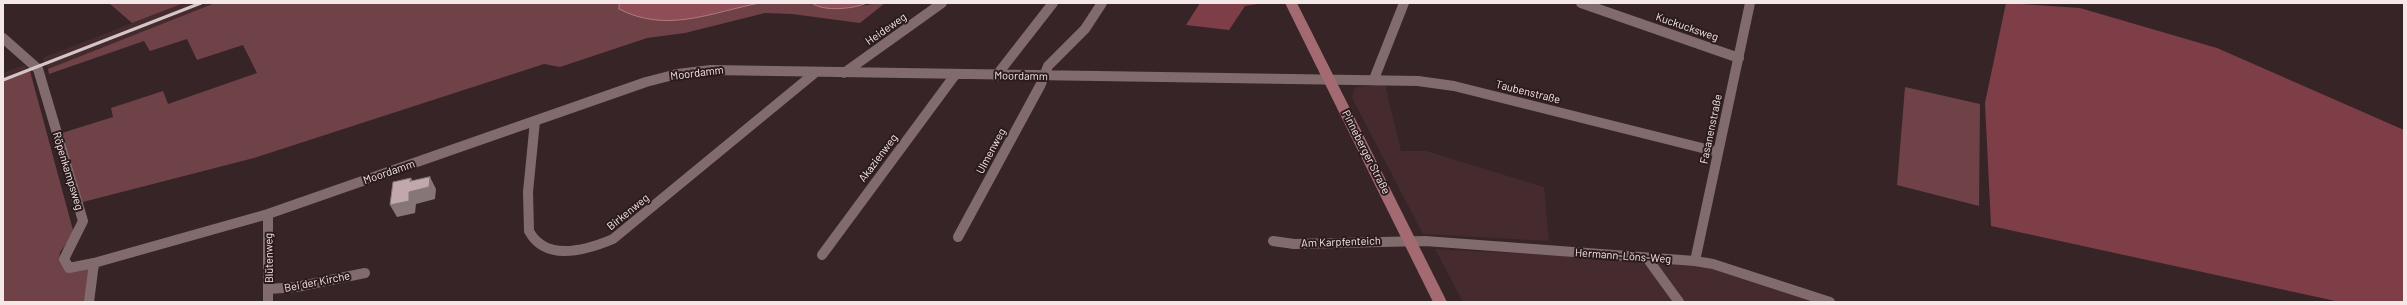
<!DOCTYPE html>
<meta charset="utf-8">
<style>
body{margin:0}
#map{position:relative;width:2407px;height:305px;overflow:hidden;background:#362426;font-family:Barlow,sans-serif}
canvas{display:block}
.frame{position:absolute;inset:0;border:4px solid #f4e7e8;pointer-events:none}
</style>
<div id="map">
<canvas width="2407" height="305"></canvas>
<div class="frame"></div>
</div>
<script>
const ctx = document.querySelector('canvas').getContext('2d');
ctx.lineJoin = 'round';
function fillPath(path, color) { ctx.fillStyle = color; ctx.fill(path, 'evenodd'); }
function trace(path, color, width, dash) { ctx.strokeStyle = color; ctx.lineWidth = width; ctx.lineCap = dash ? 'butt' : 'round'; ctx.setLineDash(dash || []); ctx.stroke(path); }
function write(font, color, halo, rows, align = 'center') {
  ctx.font = font + ' Barlow,sans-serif'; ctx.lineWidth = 4; ctx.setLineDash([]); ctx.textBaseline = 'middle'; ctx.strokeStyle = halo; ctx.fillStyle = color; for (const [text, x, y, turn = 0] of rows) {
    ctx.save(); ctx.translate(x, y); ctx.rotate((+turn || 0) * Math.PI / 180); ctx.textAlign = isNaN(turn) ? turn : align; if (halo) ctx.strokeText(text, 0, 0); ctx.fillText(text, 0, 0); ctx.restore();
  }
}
fillPath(new Path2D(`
 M184,3H215L48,69L42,58Z
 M24,65L30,71L3,81V73Z
 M1385,84L1401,151H1426L1544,187L1549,241L1423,234L1352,98L1354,90L1357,87Z
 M1435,249L1702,263L1815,302H1463Z`), '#452b2e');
fillPath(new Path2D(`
 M109,3H184L132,23Z
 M215,3H620V9L736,8L760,3H812C827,15 866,3 885,3L860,23L792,14L765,13L685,33L647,38L560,67L544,64L254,158L79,203L62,133L113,117L111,108L163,91L168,104L257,73L243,45L197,60L187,39L150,51L144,41L49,74L48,69Z
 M30,71L74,234L60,252L59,259L62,261L99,267L86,302H3V81Z
 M1905,87L1980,104L1979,206L1897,185Z`), '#6f4248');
fillPath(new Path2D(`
 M1200,3H1265L1245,6L1229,30L1186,25Z
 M2006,3L2080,8L2217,48L2404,130V302H2340L1991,226L1985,103Z`), '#7e3e48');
const water = new Path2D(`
 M620,3H760C712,12 667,34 619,9Z
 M812,3H867C854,9 822,12 812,3Z`);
fillPath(water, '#8f4d56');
trace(water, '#ad7b82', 1);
trace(new Path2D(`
 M1581,3L1739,58
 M3,38L38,69L83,221L64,259L69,268L94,263L268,214L646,82L677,74L711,70L1418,81L1454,86L1718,152
 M844,73L942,3
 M996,76L1053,3
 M1374,79L1404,3
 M535,121L528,192L529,231C546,263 587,250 613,239L816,72
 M268,214V302
 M958,237L1041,84L1048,66L1085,29L1102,3
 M1273,241L1294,244L1425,241L1695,261L1713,264L1830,302
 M822,255L955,75
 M1647,258L1679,302
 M1695,261L1750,3
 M269,289L296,287L365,273
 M89,302L94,263`), '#816b6d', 10);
fillPath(new Path2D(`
 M1285,3H1297L1447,302H1433Z`), '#a36a71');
trace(new Path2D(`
 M3,80L201,3`), '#d4c6c8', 3);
fillPath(new Path2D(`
 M430,177L436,189L435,199L416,204L415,213L397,217L390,205L409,192L411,178L417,190Z`), '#877678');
const building = new Path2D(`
 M430,177L429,187L409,192V201L390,205L393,182L411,178L410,181Z`);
fillPath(building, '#c1a9ab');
trace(building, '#877678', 1);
write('11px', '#f4e7e8', '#2c1b1d', [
 ["Kuckucksweg",1687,27,19],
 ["Heideweg",886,29,-35],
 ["Moordamm",697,73,-7],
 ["Moordamm",1021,76,1],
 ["Taubenstraße",1528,92,14],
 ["Fasanenstraße",1711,129,-78],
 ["Ulmenweg",991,151,-62],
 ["Pinneberger Straße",1366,152,63],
 ["Akazienweg",878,158,-53],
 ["Röpenkampsweg",68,171,73],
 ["Moordamm",389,172,-19],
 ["Birkenweg",628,212,-39],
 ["Am Karpfenteich",1341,242,-2],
 ["Hermann-Löns-Weg",1623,256,4],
 ["Blütenweg",269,258,-91],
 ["Bei der Kirche",317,282,-11]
]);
</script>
